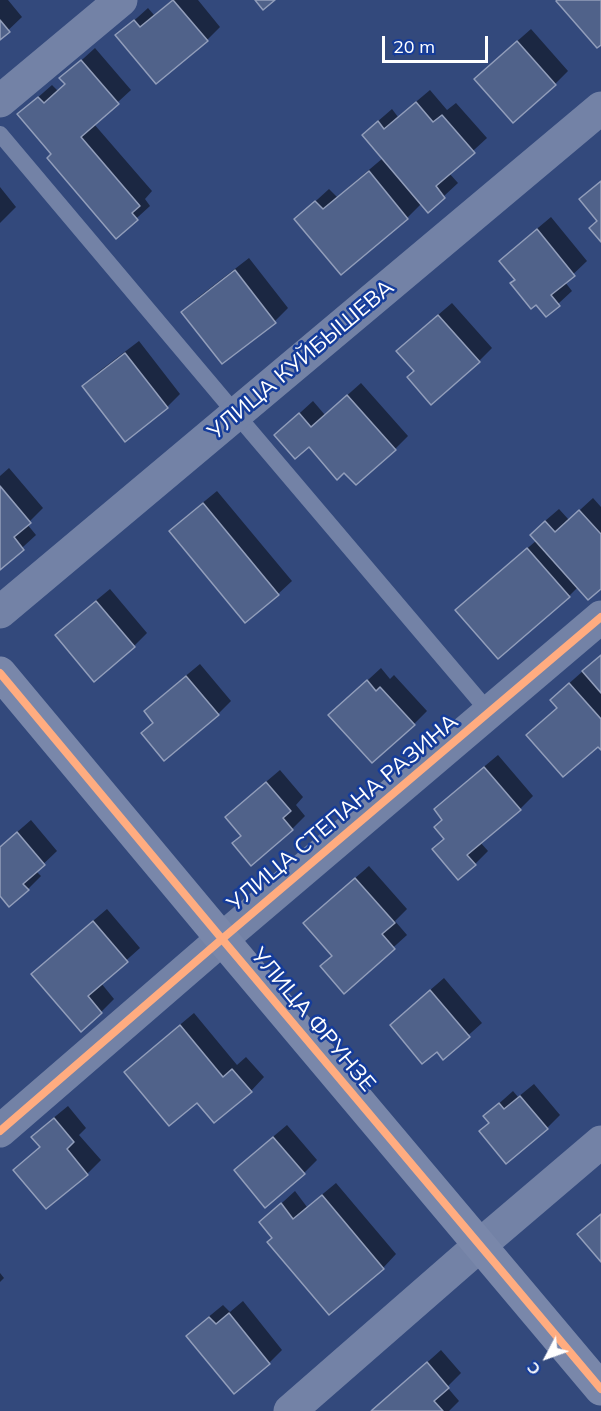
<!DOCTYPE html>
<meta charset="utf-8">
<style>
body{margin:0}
#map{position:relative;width:601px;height:1411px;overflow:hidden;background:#33497c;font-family:Mulish,sans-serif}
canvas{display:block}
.north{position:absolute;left:517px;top:1327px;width:60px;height:60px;-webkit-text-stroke:4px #153c9a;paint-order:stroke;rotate:229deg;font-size:16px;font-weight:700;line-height:24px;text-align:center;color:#fff}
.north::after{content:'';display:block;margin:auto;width:21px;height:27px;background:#fff;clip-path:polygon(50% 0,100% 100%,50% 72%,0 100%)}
.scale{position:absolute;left:382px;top:36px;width:106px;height:27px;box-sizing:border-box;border:3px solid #fff;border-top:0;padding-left:8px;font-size:18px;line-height:21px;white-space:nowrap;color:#fff;-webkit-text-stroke:4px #153c9a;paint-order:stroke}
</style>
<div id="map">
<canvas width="601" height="1411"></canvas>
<div class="north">С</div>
<div class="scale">20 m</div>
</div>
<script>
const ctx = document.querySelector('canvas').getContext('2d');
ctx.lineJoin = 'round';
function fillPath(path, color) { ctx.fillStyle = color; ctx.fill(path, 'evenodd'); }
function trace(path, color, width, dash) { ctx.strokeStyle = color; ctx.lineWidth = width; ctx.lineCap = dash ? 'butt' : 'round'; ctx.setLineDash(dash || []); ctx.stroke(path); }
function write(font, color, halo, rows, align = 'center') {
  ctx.font = font + ' Mulish,sans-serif'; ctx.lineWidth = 5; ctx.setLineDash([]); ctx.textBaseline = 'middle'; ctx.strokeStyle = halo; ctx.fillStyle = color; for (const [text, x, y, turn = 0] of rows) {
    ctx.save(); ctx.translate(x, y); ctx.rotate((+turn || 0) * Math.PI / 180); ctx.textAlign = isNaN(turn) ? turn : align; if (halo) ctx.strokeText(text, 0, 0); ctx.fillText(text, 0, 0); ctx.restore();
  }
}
fillPath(new Path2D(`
 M0,0H8L22,17L0,38Z
 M172,0H198L220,27L207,40L117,36L148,8L154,15Z
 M531,29L568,71L555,84L489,66Z
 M95,48L131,90L94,124L152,191L145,199L150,206L116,237L53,154L19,114L52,85L58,91L66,83L62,78Z
 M430,90L447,110L456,103L487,138L449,173L458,183L444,196L428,211L422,203L407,218L341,273L296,219L329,189L337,197L383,158L377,122L392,109L398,117Z
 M0,187L16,207L0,223Z
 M551,217L587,261L565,282L572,291L546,315L501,261L514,248Z
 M249,258L288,308L275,321L183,312L196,299Z
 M452,303L492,348L479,361L411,338Z
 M139,341L180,394L167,407L84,386L97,373Z
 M361,383L408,436L395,449L344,471L290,422L313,401L325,415Z
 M9,468L43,508L27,524L36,535L0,568V476Z
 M217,491L292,581L278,594L245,621L171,532L184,518Z
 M593,498L601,507V587H578L569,596L471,597L537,540L545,521L559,509L569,520Z
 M110,589L147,633L134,646L57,635L70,622Z
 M601,655V748L558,707L565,687Z
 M200,664L231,701L218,714L154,722L146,712L159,698Z
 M381,668L390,679L394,675L427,711L414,724L344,702Z
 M498,755L533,796L520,809L480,842L488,851L475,864L445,838L443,819L436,809L449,796Z
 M280,770L303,797L296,805L305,816L292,829L252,864L234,843L242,835L227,817L240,804Z
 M31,820L57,851L36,871L41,876L28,889L0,894V847Z
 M369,866L407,909L395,921L407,935L344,992L322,966L333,955L318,910Z
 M107,909L140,948L101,983L114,999L101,1012L33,974L46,961Z
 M444,978L482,1023L443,1058L437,1050L392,1025L405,1012Z
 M194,1013L237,1065L246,1057L264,1077L251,1091L197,1101L126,1072L139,1059Z
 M534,1084L560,1115L547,1128L491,1122L485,1116L513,1091L518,1097Z
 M68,1106L86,1128L79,1135L101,1160L87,1174L46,1207L41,1146L33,1137L46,1124Z
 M287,1125L317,1160L304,1173L236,1171L249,1157Z
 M336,1183L396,1254L383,1268L329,1313L261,1222L295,1191L307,1207Z
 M0,1273L4,1278L0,1282Z
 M243,1301L282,1350L269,1363L234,1391L188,1336L201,1323L223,1305L230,1312Z
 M441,1350L461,1373L447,1387L459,1401L449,1411H373Z`), '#0007');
const building = new Path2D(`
 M173,0L208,41L156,84L115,35L134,20L140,27Z
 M255,0H275L263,10Z
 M557,0H601V45L597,48L556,1Z
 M0,20L10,32L0,40Z
 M517,41L556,85L513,123L474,79Z
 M81,60L119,104L81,137L140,206L132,213L138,220L116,239L47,158L51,154L17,114L38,97L44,103L65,84L59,78Z
 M416,102L433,122L442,115L475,153L436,186L445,198L428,213L362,135L378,121L384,129Z
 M369,171L408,219L341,275L294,219L315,201L323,209Z
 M601,181V242L589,228L597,221L579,199Z
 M537,229L575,276L551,295L560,306L546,317L536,305L531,309L510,283L515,280L499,261Z
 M235,270L276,323L222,364L181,312Z
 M438,315L480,362L431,405L407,377L414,371L396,351Z
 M125,353L168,408L125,442L82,386Z
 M347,395L396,450L356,485L344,473L337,480L309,447L295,459L274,435L299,413L311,427Z
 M0,486L31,523L14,537L24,550L0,570Z
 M203,503L279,595L245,623L169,531Z
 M579,510L601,534V589L588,600L530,535L545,521L555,532Z
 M527,548L570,597L498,659L455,610Z
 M96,601L135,647L94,682L55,635Z
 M601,655V693L582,671Z
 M186,676L219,715L164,761L141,733L153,723L144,711Z
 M367,680L376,691L380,687L415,725L372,763L328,715Z
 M569,683L601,719V750L598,747L563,777L526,735L557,708L550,700Z
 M484,767L521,810L467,855L476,865L458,880L432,849L444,839L434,827L442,820L434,809Z
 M266,782L291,811L283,818L293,830L251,866L232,843L241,836L225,817Z
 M17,832L45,865L23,884L29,890L9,907L0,896V847Z
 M355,878L395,923L382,934L395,949L344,994L320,966L332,956L303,923Z
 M93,921L128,962L88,996L102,1013L81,1032L31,974Z
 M430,990L470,1037L443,1060L437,1052L422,1064L390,1025Z
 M180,1025L223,1077L232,1069L252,1092L214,1123L197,1103L169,1126L124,1072Z
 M520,1096L548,1129L506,1164L479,1131L489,1123L483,1116L499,1103L504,1109Z
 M54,1118L74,1142L67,1149L88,1175L46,1209L13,1170L40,1147L31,1137Z
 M273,1137L305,1174L265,1208L234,1170Z
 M322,1195L384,1269L329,1315L267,1242L272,1238L259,1222L281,1203L293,1219Z
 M601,1214V1262L577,1234Z
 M229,1313L270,1364L234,1394L186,1336L209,1317L216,1324Z
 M427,1362L449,1388L434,1401L443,1411H371Z`);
fillPath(building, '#50628a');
trace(building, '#929ebb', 1.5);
trace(new Path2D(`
 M0,134L236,414L489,712`), '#7382a6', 16);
trace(new Path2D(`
 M0,101L121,0
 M0,612L601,108
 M0,1131L222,939L601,617
 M290,1411L479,1246L601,1142`), '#7382a6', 33);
trace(new Path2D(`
 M0,673L222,939L601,1389`), '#7987aa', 33);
trace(new Path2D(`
 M0,673L222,939L601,1389
 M0,1131L222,939L601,617`), '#ffac80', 8);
write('22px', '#fff', '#153c9a', [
 ["УЛИЦА КУЙБЫШЕВА",301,360,-40],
 ["УЛИЦА СТЕПАНА РАЗИНА",343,813,-40],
 ["УЛИЦА ФРУНЗЕ",313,1020,50]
]);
</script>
